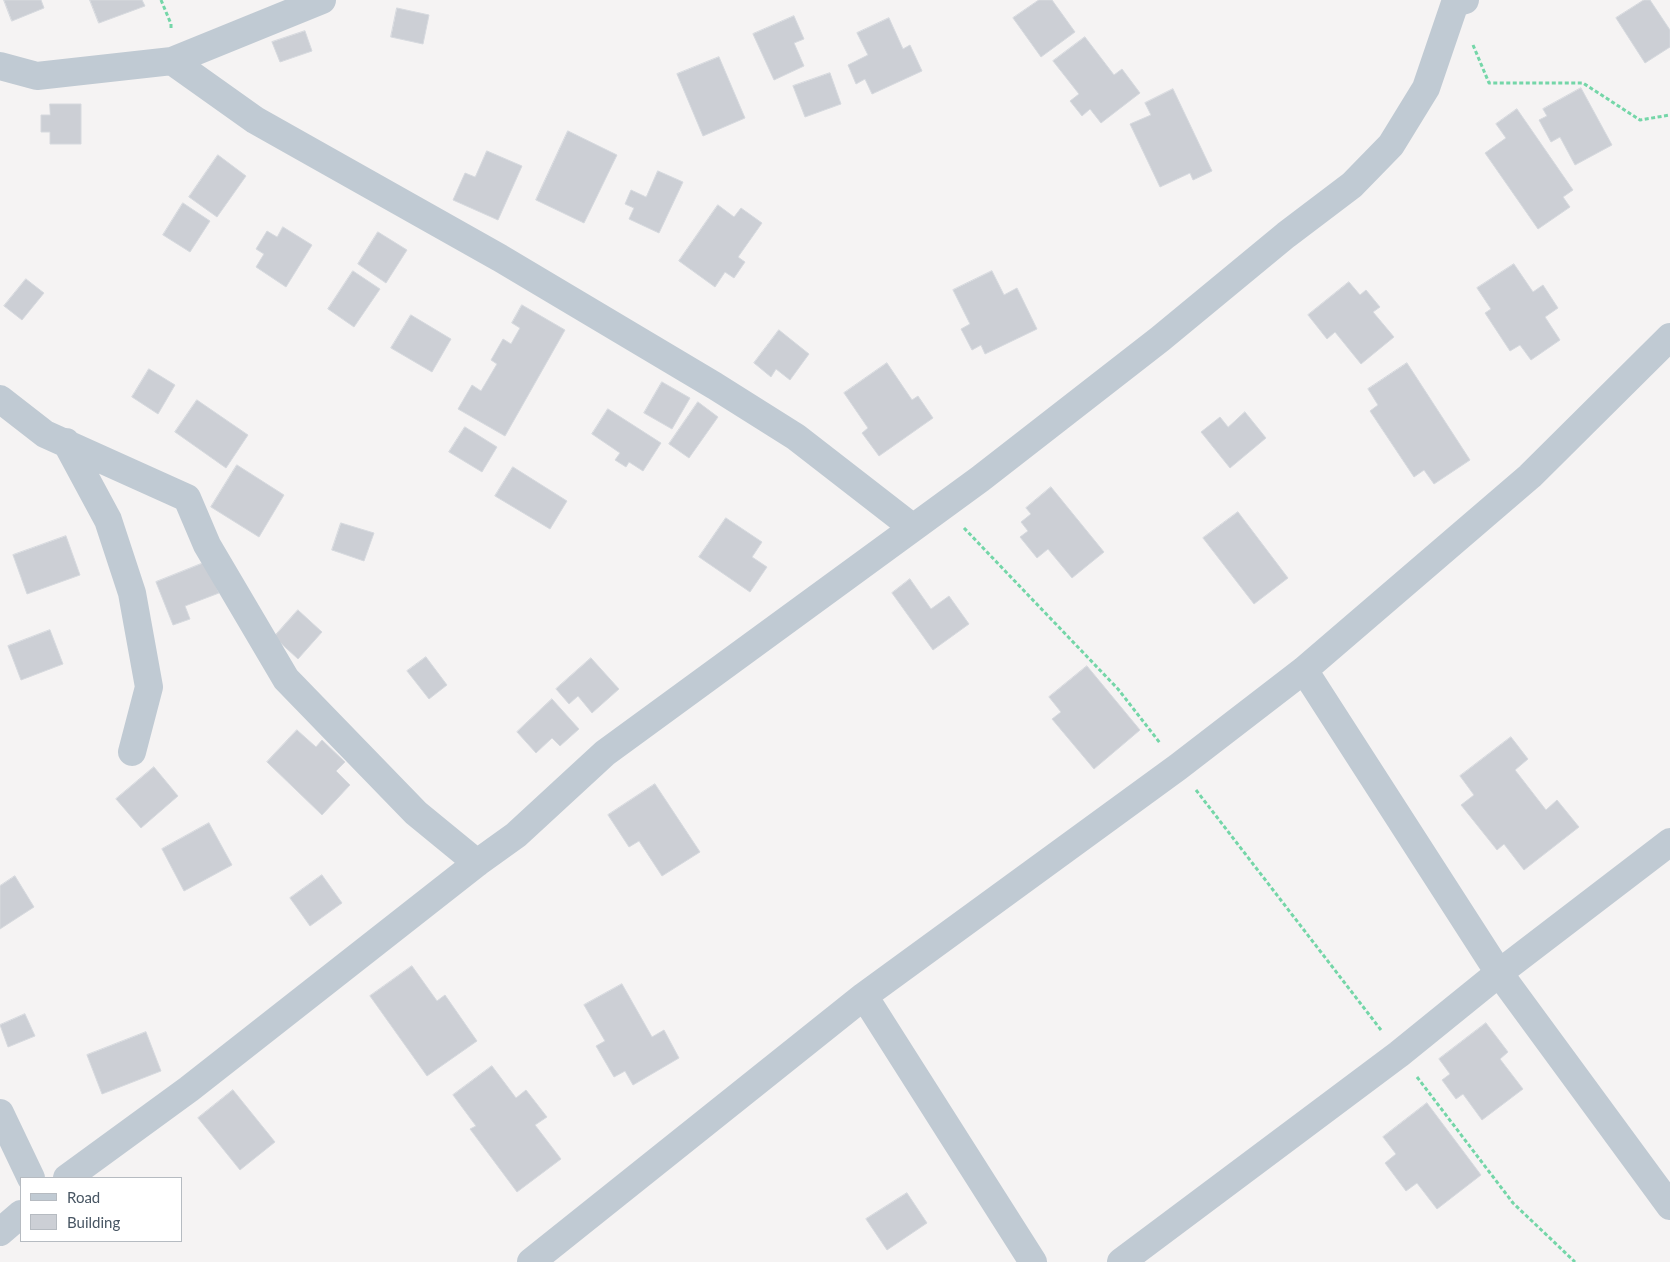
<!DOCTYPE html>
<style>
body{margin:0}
#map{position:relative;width:1670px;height:1262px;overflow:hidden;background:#f5f3f3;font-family:Lato,sans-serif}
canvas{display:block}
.legend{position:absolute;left:20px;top:1177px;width:162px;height:65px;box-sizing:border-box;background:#fff;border:1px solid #b6bbc1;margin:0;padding:6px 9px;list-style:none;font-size:15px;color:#485663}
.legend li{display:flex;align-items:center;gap:10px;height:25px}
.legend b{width:25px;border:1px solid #b6bbc1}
</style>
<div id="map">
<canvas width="1670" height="1262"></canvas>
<ul class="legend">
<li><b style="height:6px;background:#c0cad3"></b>Road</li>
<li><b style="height:14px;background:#cccfd5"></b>Building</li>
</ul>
</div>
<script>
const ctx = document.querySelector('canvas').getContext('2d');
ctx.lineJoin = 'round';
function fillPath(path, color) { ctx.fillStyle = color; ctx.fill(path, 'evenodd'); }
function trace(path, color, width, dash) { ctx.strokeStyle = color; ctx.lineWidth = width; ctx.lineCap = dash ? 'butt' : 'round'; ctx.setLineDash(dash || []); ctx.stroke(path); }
const building = new Path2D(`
 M4,0H41L44,8L12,21Z
 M90,0H142L145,6L99,23Z
 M1039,0H1052L1075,32L1041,57L1013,18Z
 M1644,0H1650L1670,30V47L1645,63L1616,18Z
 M397,8L429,15L423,44L391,37Z
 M794,16L804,39L794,43L804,66L774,80L753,34Z
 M889,18L903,49L910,45L922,71L872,94L865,79L856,84L848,65L868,55L857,33Z
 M305,31L312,51L280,62L272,42Z
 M1085,37L1114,75L1122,69L1140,93L1101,123L1090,109L1082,116L1070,101L1079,94L1053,61Z
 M719,57L745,118L703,136L677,74Z
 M830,73L841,104L805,117L793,86Z
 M1581,88L1612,145L1575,165L1560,137L1551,142L1539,120L1547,116L1543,109Z
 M1173,89L1212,171L1193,180L1190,173L1160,187L1130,124L1151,115L1145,103Z
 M50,104H81V144H50V132H41V115H50Z
 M1517,109L1573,190L1563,197L1570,207L1538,229L1485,153L1506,138L1496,124Z
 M568,131L617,155L584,223L536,200Z
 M487,151L522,166L498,220L453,200L465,173L475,177Z
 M218,155L246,176L217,217L189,197Z
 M658,171L683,182L659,233L629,219L634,208L625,204L631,190L646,197Z
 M183,203L210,221L190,252L163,235Z
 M718,205L734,217L741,208L762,223L738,257L745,262L734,278L725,272L715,287L679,261Z
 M283,227L312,245L286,287L256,267L264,254L256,249L267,231L277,237Z
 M378,232L407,250L386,283L358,264Z
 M1514,264L1533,292L1543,285L1558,308L1545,317L1560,340L1531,360L1520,345L1510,351L1485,313L1491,309L1477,288Z
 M353,271L380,289L354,327L328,309Z
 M992,271L1004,295L1017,288L1037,329L985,354L981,345L972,350L961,329L970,324L953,290Z
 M26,279L44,293L22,320L4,306Z
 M1349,282L1360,295L1366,290L1380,307L1373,312L1394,337L1361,364L1335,332L1327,339L1308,315Z
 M522,305L565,330L505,436L458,409L472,385L481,391L497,364L491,360L503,339L511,344L520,328L512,323Z
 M411,315L451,339L432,372L391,348Z
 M779,330L809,354L790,380L776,369L771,377L754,363Z
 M887,363L912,400L918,396L933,418L879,456L862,433L868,428L844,393Z
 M1407,363L1470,460L1434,484L1424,470L1414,477L1370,411L1378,405L1368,389Z
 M149,369L175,385L158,414L132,397Z
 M662,382L690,398L672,429L644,413Z
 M197,400L248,435L226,468L175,432Z
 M698,402L718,417L689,458L669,444Z
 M608,409L661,443L643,471L629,462L626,467L615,460L620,453L592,434Z
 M1245,412L1266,438L1230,468L1201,432L1220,417L1228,427Z
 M465,427L497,447L482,472L449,452Z
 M237,465L284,495L259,537L211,507Z
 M513,467L567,501L550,529L495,496Z
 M1051,487L1104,552L1072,578L1048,549L1037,558L1020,537L1028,531L1021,522L1031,514L1026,508Z
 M1238,512L1288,578L1254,604L1203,538Z
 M726,518L762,542L752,557L767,567L750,592L699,557Z
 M341,523L374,533L364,561L332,550Z
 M66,536L80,575L27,594L13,555Z
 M206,562L219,593L185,606L190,619L173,625L156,582Z
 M910,579L931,609L949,596L969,624L933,650L892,593Z
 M298,610L322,632L298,659L274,637Z
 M50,630L63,664L21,680L8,646Z
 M426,657L447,685L429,699L407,671Z
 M591,658L619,689L592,713L578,696L569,704L556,689Z
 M1087,666L1140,730L1094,769L1052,719L1061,712L1049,697Z
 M552,699L579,729L560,746L552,738L536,753L517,732Z
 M297,730L316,747L322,740L345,762L336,771L350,785L322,815L267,762Z
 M1511,737L1528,759L1515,770L1546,810L1557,800L1579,827L1524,870L1504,844L1497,850L1461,805L1474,795L1460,776Z
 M154,767L178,796L141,828L116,799Z
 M655,784L700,852L662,876L639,841L629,847L608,815Z
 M209,823L232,865L184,891L162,849Z
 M322,875L342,903L310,926L290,898Z
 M15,876L34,907L0,929V886Z
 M412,966L437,1001L445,995L477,1041L427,1076L370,996Z
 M622,984L652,1037L664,1030L679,1058L633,1085L625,1071L614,1077L596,1046L605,1041L584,1005Z
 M25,1014L35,1036L8,1047L0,1025Z
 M1486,1023L1508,1052L1500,1059L1523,1089L1482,1120L1463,1094L1456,1099L1442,1080L1450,1074L1439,1059Z
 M146,1032L161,1071L102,1094L87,1055Z
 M492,1066L516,1098L526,1090L547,1117L535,1125L561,1159L517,1192L470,1129L476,1126L453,1095Z
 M233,1090L275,1142L240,1170L198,1118Z
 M1427,1103L1481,1175L1437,1209L1417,1183L1406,1191L1385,1163L1396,1154L1383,1137Z
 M907,1193L927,1223L887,1250L866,1219Z`);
fillPath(building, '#cccfd5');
trace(building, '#d6d9de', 1);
trace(new Path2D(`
 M161,0L171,24V30
 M1473,45L1489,83H1583L1640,120L1670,115
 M964,528L1118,689L1160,743
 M1196,790L1381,1030
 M1417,1077L1513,1203L1575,1262`), '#74d6a8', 3, [4, 2.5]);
trace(new Path2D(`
 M172,61L255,120L500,258L715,386L796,437L912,527
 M0,66L37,76L172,61L322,0
 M0,399L45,434L187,498L207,545L286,679L416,813L477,863
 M66,442L108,520L132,593L149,687L132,752
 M1304,670L1499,973L1670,1206
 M864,996L1033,1262
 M0,1113L31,1178
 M67,1178L189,1089L477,863L516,835L605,753L980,479L1160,339L1286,235L1352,185L1391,145L1426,88L1455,3L1465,0
 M0,1232L21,1214
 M531,1262L864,996L1178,767L1304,670L1530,476L1670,337
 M1121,1262L1399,1054L1499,973L1670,842`), '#c0cad3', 28);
</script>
